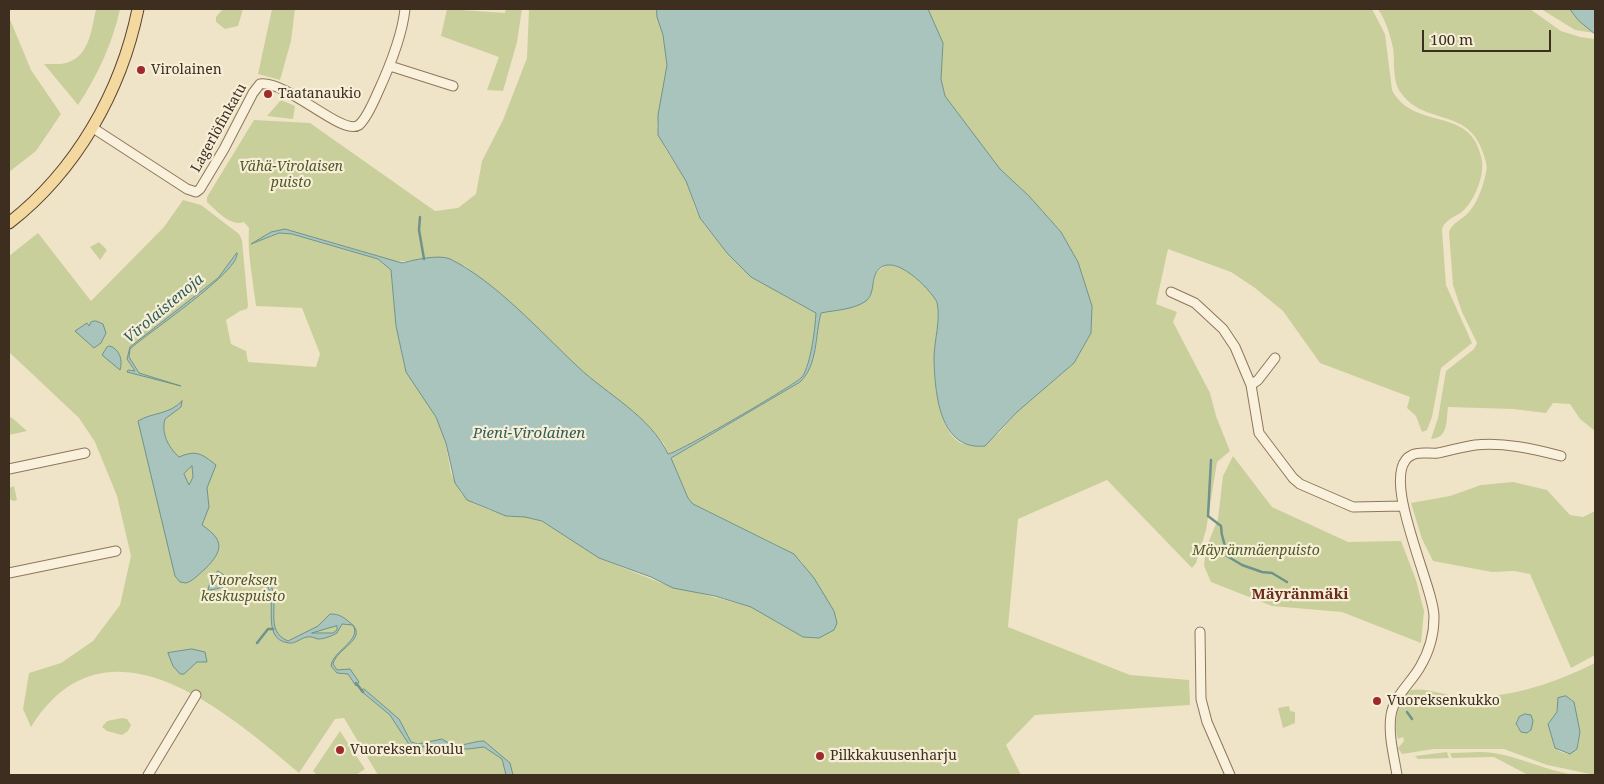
<!DOCTYPE html>
<meta charset="utf-8">
<style>
body{margin:0}
#map{position:relative;width:1604px;height:784px;overflow:hidden;background:#f0e4c8;font-family:"Noto Serif",serif}
canvas{display:block}
.frame{position:absolute;inset:0;border:10px solid #3d2e20;pointer-events:none}
.scale{position:absolute;left:1422px;top:30px;width:129px;height:22px;box-sizing:border-box;border:2px solid #3d2e20;border-top:0;padding-left:6px;font-size:15px;line-height:18px;white-space:nowrap;color:#3d2e20;-webkit-text-stroke:4px #f7eed8;paint-order:stroke}
</style>
<div id="map">
<canvas width="1604" height="784"></canvas>
<div class="frame"></div>
<div class="scale">100 m</div>
</div>
<script>
const ctx = document.querySelector('canvas').getContext('2d');
ctx.lineJoin = 'round';
function fillPath(path, color) { ctx.fillStyle = color; ctx.fill(path, 'evenodd'); }
function trace(path, color, width, dash) { ctx.strokeStyle = color; ctx.lineWidth = width; ctx.lineCap = dash ? 'butt' : 'round'; ctx.setLineDash(dash || []); ctx.stroke(path); }
function write(font, color, halo, rows, align = 'center') {
  ctx.font = font + ' "Noto Serif",serif'; ctx.lineWidth = 4.5; ctx.setLineDash([]); ctx.textBaseline = 'middle'; ctx.strokeStyle = halo; ctx.fillStyle = color; for (const [text, x, y, turn = 0] of rows) {
    ctx.save(); ctx.translate(x, y); ctx.rotate((+turn || 0) * Math.PI / 180); ctx.textAlign = isNaN(turn) ? turn : align; if (halo) ctx.strokeText(text, 0, 0); ctx.fillText(text, 0, 0); ctx.restore();
  }
}
fillPath(new Path2D(`
 M96,9H120C113,42 97,77 78,105L44,64C50,64 55,64 60,64C89,61 91,32 96,9Z
 M223,9H243L238,26L225,29L216,22V17Z
 M272,9H295L291,41L280,80L258,74Z
 M447,9L505,13L506,9H522L517,42L503,91L487,90L499,57L441,36Z
 M529,9H657V17L663,35L667,65L657,126L665,148L686,181L696,210L704,224L727,253L751,277L816,313C816,329 811,364 802,377C796,385 676,454 668,454L664,444L644,422L578,368L497,291L465,266L424,259L396,262L285,229L251,244L279,233L292,234L378,259L391,270L396,326L405,368L431,408L444,434L451,473L461,493L473,503L489,510L511,517H525L542,521L604,560L661,583L751,607L809,638H819L834,611L801,561L781,547L693,504L688,498L671,458L800,382C818,364 815,336 821,313L854,306L869,297L876,273L886,265C903,263 929,287 937,302C940,317 936,333 935,349C933,374 936,430 961,443C968,446 974,445 980,447L999,433L1017,412L1074,363L1091,333L1092,306L1078,262L1061,232L1029,196L1000,169L945,96L941,79L943,43L928,9H1372L1385,34L1392,90C1410,125 1455,112 1473,138C1477,143 1479,150 1481,156C1486,172 1476,198 1464,210C1457,217 1444,219 1442,230L1446,285L1472,343L1441,368L1432,417L1427,430L1422,432L1416,416L1407,408L1410,397L1320,363L1283,311L1255,288L1231,272L1168,249L1156,304L1177,312L1173,322L1210,393L1216,416L1230,451L1217,462L1206,530L1196,563L1192,568L1107,480L1018,519L1008,627L1130,675L1189,680L1190,705L1035,715L1006,745L1021,775H378L344,718L335,719L299,773C226,711 106,607 31,727L23,709L29,673L61,663L93,641L120,605L131,556L117,496L95,442L79,418L9,352V256L38,233L91,301L164,227L183,200L201,205L239,234L242,240L248,306L247,309L240,311L226,320L231,344L246,351L248,362L316,367L320,354L302,308L256,306C253,280 247,253 249,228L244,222C230,227 216,210 207,202V197L254,120L310,123L435,211L458,208L476,194L482,161L503,120L527,58Z
 M1378,9H1530L1561,31L1580,37L1595,39V431L1580,419L1570,404L1553,403L1546,413L1513,409L1448,407C1446,420 1449,438 1431,439L1438,418L1446,371L1474,349L1477,343L1462,312L1453,285L1449,232C1452,223 1461,220 1467,214C1477,205 1484,184 1486,172C1488,166 1485,159 1483,153C1469,107 1424,126 1401,93C1392,81 1395,62 1393,48C1390,34 1386,21 1378,9Z
 M1541,9H1570L1579,21L1594,33L1575,30Z
 M9,17L31,70L61,114L36,151L9,172Z
 M281,100L295,106L293,119L267,116Z
 M99,242L107,250L100,260L90,247Z
 M11,417L27,431L9,435V419Z
 M1233,456L1272,507L1348,542L1401,541L1416,580L1424,611L1421,643L1342,612L1272,606L1211,582L1204,566L1206,548L1218,519L1223,476Z
 M1513,482L1547,490L1570,515L1583,517L1595,511V655L1571,668L1530,574L1514,571L1492,572L1433,561L1422,539L1411,503L1450,496L1481,485Z
 M14,486L17,500L14,501L9,499V488Z
 M1595,663V775L1547,765L1504,749H1434L1402,754L1398,748L1404,741L1403,737L1398,739C1393,724 1397,699 1411,690C1428,687 1448,697 1465,697C1511,698 1555,683 1595,663ZM1572,699L1580,732L1577,749L1568,754C1547,749 1556,739 1548,724L1557,712V707ZM1517,719L1532,723L1528,733L1522,732L1516,726Z
 M1289,706L1290,711L1295,712V723L1283,728L1278,708Z
 M122,718L127,719L131,725L128,731L122,735L107,731L102,727L107,721Z
 M340,731L365,769L356,775H317L313,771Z
 M1447,752L1449,758L1418,759L1415,756Z
 M1481,752C1514,753 1542,770 1575,775H1528L1494,757L1452,758L1450,753Z`), '#c9cf9b');
const water = new Path2D(`
 M657,9H928L943,43L941,79L945,96L1000,169L1029,196L1061,232L1078,262L1092,306L1091,333L1074,363L1017,412L985,446C939,451 935,393 934,359C934,340 941,321 937,302C929,288 895,253 879,269C870,277 876,293 866,301C853,310 835,310 821,313C815,335 818,365 800,382L671,458L688,498L693,504L794,554L814,578L834,611L837,623L834,630L819,638L803,637L751,607L715,596L673,588L651,577L599,558L542,521L525,517L506,516L467,500L455,483L446,443L436,417L406,372L396,326L391,270L378,259L292,234L279,233L251,244L271,232L285,229L402,263C413,260 440,254 450,259C494,280 542,333 578,367C608,395 650,416 668,454C676,454 795,385 802,377C811,364 815,329 816,313L751,277L727,253L700,218L686,181L658,135V115L667,65L663,35L657,17Z
 M1570,9H1593L1595,11V34L1579,21Z
 M237,253C242,270 146,334 130,349L129,357L139,373L181,386L127,372L128,370L135,371L127,359L130,347L218,278Z
 M96,321L103,324L106,333L101,343L94,348L75,331L87,323L89,326L91,322Z
 M110,346C120,349 123,361 120,370L102,355L107,347Z
 M182,401L181,407L165,419C161,433 168,447 179,457C196,450 201,453 216,465L207,488L209,507L202,525C224,540 224,550 205,569C199,574 193,581 186,583L180,582L175,576L138,421C153,412 169,415 182,401ZM192,466L193,477L189,485L184,474Z
 M218,571L231,580L254,576L270,584C281,602 263,631 288,641L318,626L330,614C338,614 342,616 348,621C372,638 337,647 333,664L337,670L350,669L359,682L356,686L348,674L337,673L331,666C333,650 362,641 353,625L342,624L337,633C332,636 324,639 318,639C314,638 311,636 307,637C301,638 295,644 289,643C256,639 284,591 261,581C246,575 222,590 208,590L210,582ZM337,626V630L333,633H312Z
 M192,649L205,652L207,662H197L184,674H180L173,666L168,653Z
 M364,689L399,719L411,742L418,744L442,739C459,751 469,741 484,741L510,763L513,775H506L502,759L484,747L468,749L410,746L390,715L361,691Z
 M1566,696L1574,702L1580,732L1577,749L1570,754L1555,748L1548,724L1557,712L1558,698Z
 M1525,714L1531,715L1533,721L1531,730L1527,733L1521,732L1516,724L1519,717Z`);
fillPath(water, '#a9c4bc');
trace(water, '#6f938a', 1);
trace(new Path2D(`
 M420,217L419,230L424,259
 M1211,460L1208,516L1221,526C1221,540 1226,543 1227,556L1242,565L1262,572L1272,573L1287,582
 M257,643L268,629H273
 M356,683L363,692
 M1407,712L1412,719`), '#6f938a', 2.5);
const minor = new Path2D(`
 M390,66L453,86
 M93,128L187,189L196,192L200,189L224,149L253,93L260,84C287,80 343,137 359,125C367,118 374,101 378,92C390,66 402,37 405,9
 M1171,292L1195,303L1223,329L1235,347L1251,385L1259,433L1293,478L1300,484L1353,507L1403,506
 M1251,385L1258,380L1275,358
 M9,469L85,453
 M9,573L116,551
 M1200,632L1201,699L1207,722L1230,775
 M148,775L196,695
 M1397,775C1394,756 1388,735 1391,715C1394,696 1411,683 1420,667C1429,652 1434,634 1434,617C1435,588 1376,471 1412,455C1419,451 1430,454 1438,453C1451,450 1463,447 1475,445C1504,442 1534,449 1561,456`);
const major = new Path2D(`
 M9,223C76,171 121,92 138,9`);
trace(minor, '#8d765c', 11);
trace(major, '#5b4430', 13);
trace(minor, '#faf1dc', 9);
trace(major, '#f3d9a0', 11);
for (const [x, y, r, color] of [
 [141,70,5,"#9e2a2b"],
 [268,94,5,"#9e2a2b"],
 [1377,701,5,"#9e2a2b"],
 [340,750,5,"#9e2a2b"],
 [820,756,5,"#9e2a2b"]
]) { const dot = new Path2D(); dot.arc(x, y, r, 0, 2 * Math.PI); ctx.fillStyle = color; ctx.fill(dot); trace(dot, '#f7eed8', 2); }
write('14px', '#3d2e20', '#f7eed8', [
 ["Virolainen",151,70],
 ["Taatanaukio",278,94],
 ["Vuoreksenkukko",1387,701],
 ["Vuoreksen koulu",350,750],
 ["Pilkkakuusenharju",830,756]
], 'left');
write('14px', '#3d2e20', '#f7eed8', [
 ["Lagerlöfinkatu",219,128,-61]
]);
write('italic 14px', '#4d5a26', '#f7eed8', [
 ["Vähä-Virolaisen",291,167],
 ["puisto",291,183],
 ["Mäyränmäenpuisto",1256,551],
 ["Vuoreksen",243,581],
 ["keskuspuisto",243,597]
]);
write('italic 15px', '#2f5d5a', '#f7eed8', [
 ["Virolaistenoja",164,309,-40],
 ["Pieni-Virolainen",529,434]
]);
write('bold 15px', '#6b2e1e', '#f7eed8', [
 ["Mäyränmäki",1300,595]
]);
</script>
